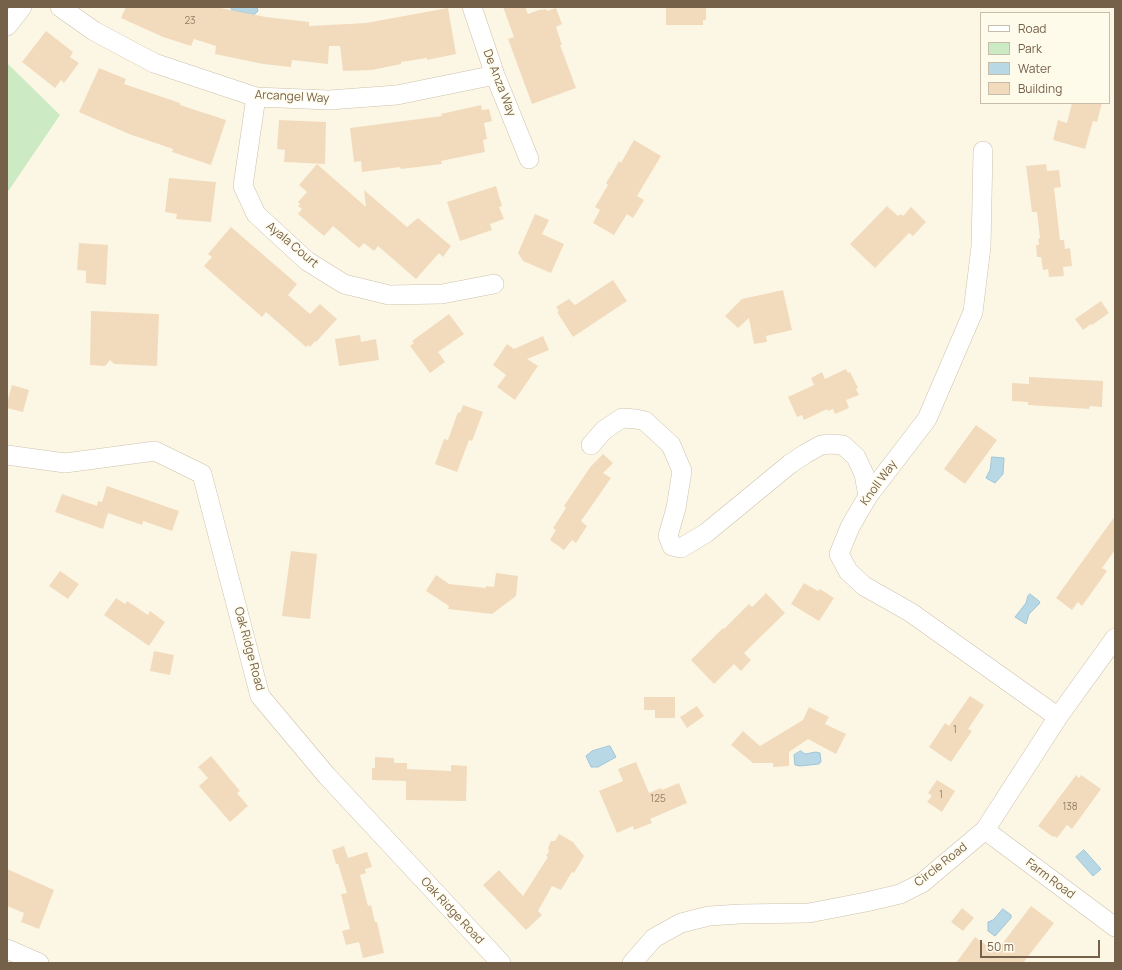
<!DOCTYPE html>
<style>
body{margin:0}
#map{position:relative;width:1122px;height:970px;overflow:hidden;background:#fcf7e5;font-family:Manrope,sans-serif}
canvas{display:block}
.frame{position:absolute;inset:0;border:8px solid #75614a;pointer-events:none}
.legend{position:absolute;left:980px;top:12px;width:130px;height:92px;box-sizing:border-box;background:#fffbeb;border:1px solid #c8bdab;margin:0;padding:5px 7px;list-style:none;font-size:12px;color:#75614a}
.legend li{display:flex;align-items:center;gap:8px;height:20px}
.legend b{width:20px;border:1px solid #c8bdab}
.scale{position:absolute;left:980px;top:940px;width:120px;height:18px;box-sizing:border-box;border:2px solid #75614a;border-top:0;padding-left:5px;font-size:12px;line-height:14px;white-space:nowrap;color:#75614a;-webkit-text-stroke:3px #fffbeb;paint-order:stroke}
</style>
<div id="map">
<canvas width="1122" height="970"></canvas>
<div class="frame"></div>
<ul class="legend">
<li><b style="height:5px;background:#fff"></b>Road</li>
<li><b style="height:11px;background:#cceac3"></b>Park</li>
<li><b style="height:11px;background:#b9d8e6"></b>Water</li>
<li><b style="height:11px;background:#f2dbbc"></b>Building</li>
</ul>
<div class="scale">50 m</div>
</div>
<script>
const ctx = document.querySelector('canvas').getContext('2d');
ctx.lineJoin = 'round';
function fillPath(path, color) { ctx.fillStyle = color; ctx.fill(path, 'evenodd'); }
function trace(path, color, width, dash) { ctx.strokeStyle = color; ctx.lineWidth = width; ctx.lineCap = dash ? 'butt' : 'round'; ctx.setLineDash(dash || []); ctx.stroke(path); }
function write(font, color, halo, rows, align = 'center') {
  ctx.font = font + ' Manrope,sans-serif'; ctx.lineWidth = 3; ctx.setLineDash([]); ctx.textBaseline = 'middle'; ctx.strokeStyle = halo; ctx.fillStyle = color; for (const [text, x, y, turn = 0] of rows) {
    ctx.save(); ctx.translate(x, y); ctx.rotate((+turn || 0) * Math.PI / 180); ctx.textAlign = isNaN(turn) ? turn : align; if (halo) ctx.strokeText(text, 0, 0); ctx.fillText(text, 0, 0); ctx.restore();
  }
}
fillPath(new Path2D(`
 M7,63L60,115L7,193Z`), '#cceac3');
const water = new Path2D(`
 M231,7H257L258,11L255,14L252,15C244,11 237,13 232,10Z
 M992,457L1004,458L1003,474L995,483L986,478L990,470Z
 M1030,594L1039,601L1040,603L1029,614L1026,624L1015,617L1026,603L1028,596Z
 M610,746L616,757L598,767H591L586,756L592,751Z
 M801,751L805,754L816,752L820,753L821,762L819,764L800,766L795,765L794,755Z
 M1084,850L1101,869L1093,876L1076,857Z
 M1003,909L1011,915V918L995,936L988,931V922L993,920Z`);
fillPath(water, '#b9d8e6');
trace(water, '#9fc5d8', 1);
fillPath(new Path2D(`
 M126,7H215L266,17L309,22V26L366,23L448,8L456,54L427,60V58L401,62V64L372,70L343,71L340,46H329L328,64L292,60L291,67L263,64L215,54L216,46L194,39L191,46L163,37L121,18Z
 M503,7H525L528,14L539,10L546,9L547,11L556,8L562,24L556,27L562,45H560L576,88L532,104L508,39L514,37Z
 M666,7H706V20H703V25H666Z
 M46,31L73,52L70,57L79,63L64,83L61,80L55,88L22,62Z
 M99,68L126,79L124,84L180,103V105L226,120L211,165L172,152L173,149L129,134L79,112Z
 M1072,103H1102L1097,122L1093,121L1085,149L1053,140L1058,120L1067,123Z
 M481,105L482,110L489,109L492,121L484,123L487,139L483,140L485,152L441,161L442,164L401,169L400,167L362,172L361,161L354,162L350,128L442,116L441,114Z
 M279,120L326,122L325,164L284,162L285,150L277,149Z
 M634,140L661,156L637,196L644,200L633,218L627,214L614,235L593,223L600,210L595,207L608,185L606,183L613,172L619,161L621,163Z
 M317,164L366,207L364,190L407,227L418,218L451,246L443,257L439,253L416,279L378,246L374,251L364,243L359,248L333,226L324,236L298,214L302,209L298,206L300,204L298,202L307,192L299,185Z
 M1046,164L1047,171L1059,170L1061,187L1054,188L1060,240H1064L1065,249L1070,248L1072,266L1063,267L1064,276L1049,277L1048,269L1043,270L1041,257H1037L1036,245H1039L1038,239L1040,238L1037,212H1032L1026,166Z
 M169,178L216,182L211,222L176,219L177,214L165,212Z
 M496,186L502,206L499,207L504,219L490,224L492,230L460,241L447,202Z
 M887,206L898,216L901,214L903,216L911,207L926,222L913,236L909,233L875,268L850,244Z
 M535,214L549,220L542,234L564,244L551,273L523,261L518,253Z
 M231,227L297,284L288,295L310,314L320,304L337,319L316,342L315,341L310,347L308,345L306,347L266,312L262,317L204,266L212,257L208,254Z
 M79,243L108,245L106,285L86,283V271L77,270Z
 M613,280L627,301L573,337L557,312L559,311L556,307L569,299L575,305Z
 M783,290L792,330L766,336L767,342L754,344L749,318L738,328L725,316L742,299Z
 M1101,301L1109,313L1092,325L1091,324L1083,330L1075,319Z
 M91,311L159,314L157,366L114,364L110,360L105,366L90,365Z
 M449,314L464,334L438,352L445,362L430,373L410,346L414,343L412,341Z
 M360,335L361,342L376,339L379,360L339,366L335,339Z
 M543,336L549,350L527,359L538,366L515,400L497,387L506,375L493,365L507,344L514,349Z
 M846,369L848,373L850,372L858,388L856,389L859,395L846,400L849,408L835,414L833,409L828,411L827,409L804,420L802,415L797,417L788,397L814,385L811,378L822,372L825,379Z
 M1029,377L1103,381L1102,407L1090,406L1089,409L1028,405V402L1012,401V383L1029,384Z
 M12,385L29,390L23,412L7,408V403Z
 M463,405L483,412L472,441L469,440L457,472L435,464L444,439L448,440L458,412L460,413Z
 M976,425L997,440L965,484L944,469Z
 M603,454L613,463L603,473L611,478L581,521L587,526L576,543L572,540L564,550L550,540L556,530L553,528L566,508L564,506L591,466Z
 M107,486L179,511L172,531L143,521L142,525L108,513L103,529L55,512L62,494L97,506L98,501L102,502Z
 M1115,516V550L1102,568L1107,571L1082,606L1078,602L1072,610L1056,598Z
 M291,551L317,554L310,619L282,616Z
 M60,571L79,584L68,599L49,586Z
 M496,573L518,576L516,596L492,614L448,609L449,606L426,591L436,575L449,584L486,588V586L494,587Z
 M804,583L818,591L820,589L834,598L819,621L791,604Z
 M766,593L785,613L744,653L751,660L741,671L734,664L714,684L691,660L723,628L724,629L749,604L752,607Z
 M116,598L125,604L127,601L148,615L150,611L165,622L149,646L104,615Z
 M154,651L174,655L170,675L150,671Z
 M970,696L984,705L968,729L972,731L951,762L929,747L945,723L949,726Z
 M644,697H675V718H655V710H644Z
 M697,706L704,716L687,728L680,717Z
 M809,707L829,717L825,724L846,734L836,754L808,739L789,752V766L773,767V763H753L731,745L743,731L760,746L803,720Z
 M211,756L240,791L237,793L248,806L230,822L199,786L208,778L198,767Z
 M375,757L394,758V763H407V769L451,771V765L467,766L466,801L406,800V781L372,780V768H375Z
 M636,762L649,793L661,788L662,790L679,783L687,803L650,819L652,823L634,830L633,826L617,833L599,791L623,781L618,769Z
 M1076,775L1079,778L1081,775L1101,789L1072,829L1067,825L1057,838L1054,836L1053,837L1038,826Z
 M937,780L955,791L942,812L927,802L932,796L928,793Z
 M559,834L573,842L584,856L574,873L572,872L561,890L552,886L538,911L542,915L526,930L483,885L499,870L523,896L548,857L546,856L549,851L548,848L551,841H555Z
 M344,846L348,858L367,852L372,867L365,869L366,873L360,875L368,906L371,905L375,922H377L384,953L363,958L359,942L346,945L342,931L350,929L341,894L347,893L338,864H336L332,850Z
 M7,869L54,890L39,929L21,922L24,913L7,906Z
 M1031,906L1054,923L1023,963H956L975,937L996,952Z
 M962,908L974,918L963,931L951,922Z`), '#f2dbbc');
const minor = new Path2D(`
 M60,7L94,31L154,63L256,97L329,100L397,95L495,75
 M472,7L495,75L529,159
 M7,26L22,7
 M256,97L243,186L256,214L307,261L344,284L389,295L442,294L494,284
 M983,151L981,247L973,312L927,419L868,496L850,527L839,554L848,571L864,586L910,612L1058,717
 M591,445L604,430L622,418L636,419L645,421L671,445L682,471L676,508L668,536L672,546L681,548L706,533L790,464L805,454L821,445L831,444L843,445L856,457L864,474L868,496
 M7,455L65,463L155,451L202,474L260,696L327,776L501,963
 M985,830L1115,927
 M7,949L39,963
 M632,963L654,938L681,923L709,916L740,914L809,913L866,902L900,894L922,883L985,830L1058,717L1115,638`);
trace(minor, '#cec0ab', 20);
trace(minor, '#fff', 19);
write('10px', '#948066', null, [
 ["23",190,21],
 ["1",955,730],
 ["1",941,795],
 ["125",658,799],
 ["138",1070,807]
]);
write('12px', '#75614a', '#fffbeb', [
 ["De Anza Way",499,83,69],
 ["Arcangel Way",292,97,3],
 ["Ayala Court",292,245,40],
 ["Knoll Way",879,483,-54],
 ["Oak Ridge Road",249,649,75],
 ["Circle Road",941,865,-38],
 ["Farm Road",1050,879,37],
 ["Oak Ridge Road",452,911,47]
]);
</script>
